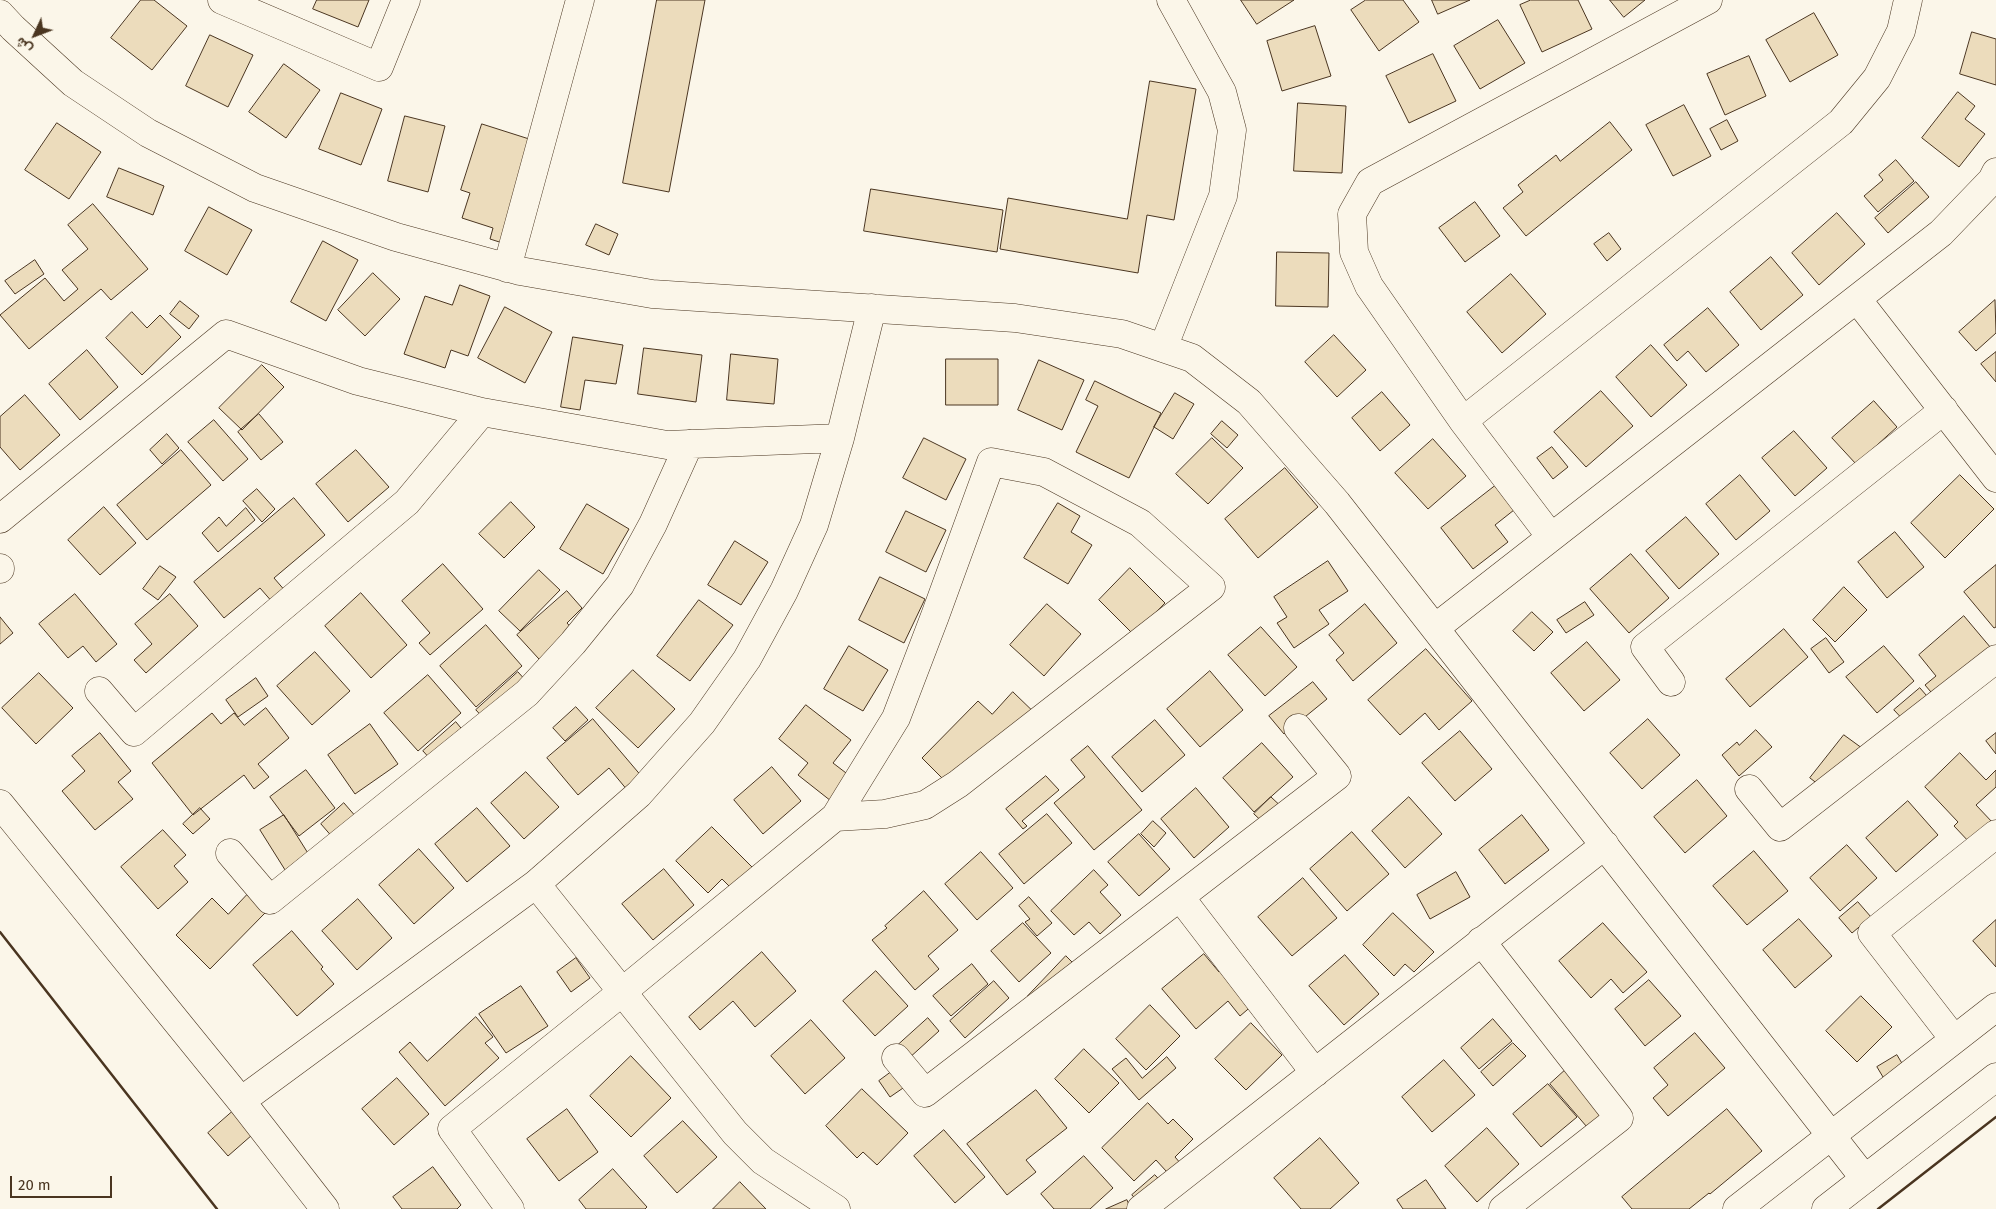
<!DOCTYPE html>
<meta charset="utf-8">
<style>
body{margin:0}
#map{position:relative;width:1996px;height:1209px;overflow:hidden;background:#fbf6e9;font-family:"Fira Sans",Vazirmatn,sans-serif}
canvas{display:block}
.north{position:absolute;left:10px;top:10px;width:50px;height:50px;-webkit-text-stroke:4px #fbf6e9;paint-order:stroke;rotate:227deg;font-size:14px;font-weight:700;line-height:20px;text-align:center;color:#4a3520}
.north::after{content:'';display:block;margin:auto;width:18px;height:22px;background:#4a3520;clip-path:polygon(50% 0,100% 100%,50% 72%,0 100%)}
.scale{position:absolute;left:10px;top:1176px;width:102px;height:22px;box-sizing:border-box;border:2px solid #4a3520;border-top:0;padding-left:6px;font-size:15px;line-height:18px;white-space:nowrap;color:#4a3520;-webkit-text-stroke:4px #fbf6e9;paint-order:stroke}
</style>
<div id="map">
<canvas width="1996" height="1209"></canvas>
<div class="north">ش</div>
<div class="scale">20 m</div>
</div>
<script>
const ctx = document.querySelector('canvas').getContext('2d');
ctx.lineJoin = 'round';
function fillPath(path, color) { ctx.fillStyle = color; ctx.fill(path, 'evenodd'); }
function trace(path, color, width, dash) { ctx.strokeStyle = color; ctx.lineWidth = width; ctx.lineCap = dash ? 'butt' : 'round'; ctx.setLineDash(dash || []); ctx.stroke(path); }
const building = new Path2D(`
 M141,0H154L187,26L152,70L111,38Z
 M317,0H369L358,27L313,9Z
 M657,0H705L669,192L623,183Z
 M1241,0H1294L1257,24Z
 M1366,0H1403L1419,22L1379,51L1351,10Z
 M1432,0H1470L1438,14Z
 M1531,0H1578L1592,29L1542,52L1520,5Z
 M1610,0H1645L1624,17Z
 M1814,13L1838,55L1790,82L1766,40Z
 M1498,20L1525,63L1480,89L1454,46Z
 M1315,26L1331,76L1282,91L1267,41Z
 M1972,32L1996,39V85L1960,74Z
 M210,35L253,55L228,107L186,86Z
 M1433,54L1456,101L1409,123L1386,76Z
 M1749,56L1766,96L1725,115L1707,74Z
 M284,64L320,90L286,138L249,112Z
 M1150,81L1196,89L1174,220L1147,215L1138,273L1000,249L1008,198L1127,219Z
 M1958,92L1975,106L1965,119L1985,134L1959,167L1922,138Z
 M341,93L382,109L361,165L319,149Z
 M1298,103L1346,106L1342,173L1294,171Z
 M1684,105L1711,156L1673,176L1646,125Z
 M405,116L445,126L428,192L388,181Z
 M1727,120L1738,141L1721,150L1710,129Z
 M1610,122L1632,150L1526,236L1503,208L1523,192L1518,185L1556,155L1560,161Z
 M57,123L101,152L69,199L25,170Z
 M482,124L548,145L515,247L490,239L493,228L462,218L470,193L461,190Z
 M1896,160L1914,181L1878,212L1864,196L1883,180L1879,175Z
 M119,168L164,186L153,215L107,197Z
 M1916,182L1929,197L1888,233L1875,218Z
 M871,189L1003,210L997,252L864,231Z
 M1475,202L1500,236L1465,262L1439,228Z
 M93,204L148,269L111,300L101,289L29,349L0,315L45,278L64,301L78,289L62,270L88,249L68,225Z
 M209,207L252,230L227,275L185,251Z
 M1837,213L1865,244L1819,285L1792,253Z
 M596,224L618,234L609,255L586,245Z
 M1609,233L1621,249L1607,261L1594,244Z
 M323,241L358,260L326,321L291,302Z
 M1277,252L1329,253L1328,307L1276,306Z
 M1771,257L1803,295L1761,330L1730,292Z
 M35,260L44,274L15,294L5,281Z
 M373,273L400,299L365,336L338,310Z
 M1511,274L1546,314L1502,353L1467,312Z
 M460,285L490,296L468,356L451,350L445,368L404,354L425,296L452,305Z
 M1995,300L1996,333L1976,351L1959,332Z
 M180,301L199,316L189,329L170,314Z
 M505,307L552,332L525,383L478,358Z
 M1708,308L1739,345L1706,372L1688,351L1677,361L1664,345Z
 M132,312L147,328L160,315L181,337L142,375L106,338Z
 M1334,335L1366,370L1337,397L1305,362Z
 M573,337L623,345L616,384L585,380L580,410L561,407Z
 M1651,345L1687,385L1651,417L1616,377Z
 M644,348L702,355L696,402L638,394Z
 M87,350L118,387L80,420L49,384Z
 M1996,352V382L1981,364Z
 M731,354L778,359L774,404L727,400Z
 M946,359H998V405H946Z
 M1039,360L1084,380L1062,430L1018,410Z
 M262,365L284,387L242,430L219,408Z
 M1095,381L1161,413L1129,478L1076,452L1098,406L1086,400Z
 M1601,391L1633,426L1586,467L1554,432Z
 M1382,392L1410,425L1380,451L1352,418Z
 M1175,393L1194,404L1173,439L1154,427Z
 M25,395L60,435L20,470L0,447V417Z
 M1874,401L1897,427L1856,464L1832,438Z
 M259,414L283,442L261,460L238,432Z
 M214,420L248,459L223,481L188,442Z
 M1222,421L1238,435L1227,448L1211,434Z
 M1794,431L1827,468L1795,496L1762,458Z
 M167,434L179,448L162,464L150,450Z
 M924,438L966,459L946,500L903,478Z
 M1212,438L1243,468L1208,504L1176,474Z
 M1433,439L1466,476L1428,509L1395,473Z
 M1552,447L1568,467L1553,479L1537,458Z
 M181,450L211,485L147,540L117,505Z
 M356,450L389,487L348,522L316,484Z
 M1285,468L1318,507L1258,558L1225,519Z
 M1740,475L1770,511L1736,540L1706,504Z
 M1960,475L1994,509L1945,558L1911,523Z
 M1495,486L1514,510L1495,525L1508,542L1473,569L1441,528Z
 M257,489L275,509L262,522L243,501Z
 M294,498L325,535L274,578L287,593L274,604L260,588L224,618L194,582Z
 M511,502L535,527L504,558L479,534Z
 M1058,503L1080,516L1071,532L1092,545L1068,584L1024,558Z
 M587,504L629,529L603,574L560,549Z
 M104,507L136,543L100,575L68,540Z
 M246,508L255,520L218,552L202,533L219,517L226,526Z
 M906,511L946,530L926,572L886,552Z
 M1686,517L1719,554L1679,589L1646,551Z
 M1895,532L1924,567L1887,598L1858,562Z
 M735,541L768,562L741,605L708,585Z
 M1631,554L1669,598L1629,633L1590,589Z
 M1328,561L1348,591L1319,610L1329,624L1294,648L1277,623L1287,617L1274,597Z
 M443,564L483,609L430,655L419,643L430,633L402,601Z
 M1996,565V627L1994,628L1964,592Z
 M160,566L176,577L158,600L143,589Z
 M1130,568L1165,603L1134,635L1099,600Z
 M539,570L560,590L520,631L499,611Z
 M880,577L925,599L904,643L859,620Z
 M1844,587L1867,610L1835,642L1813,620Z
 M567,591L582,608L567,623L582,640L549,670L517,635Z
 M361,593L407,645L371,678L325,626Z
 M75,594L117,644L96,662L83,646L68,658L39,624Z
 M170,594L198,626L146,673L134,660L152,644L135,624Z
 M699,600L733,625L690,681L657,656Z
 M1585,602L1594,615L1566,633L1557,620Z
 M1047,604L1081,634L1044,676L1010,645Z
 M1365,604L1397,643L1353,681L1336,660L1344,653L1329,635Z
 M1532,612L1553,632L1534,651L1513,631Z
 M1964,616L1996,654L1942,705L1925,685L1936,676L1919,655Z
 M0,617L13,633L0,644Z
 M486,625L522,666L476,707L440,666Z
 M1261,627L1297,667L1265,696L1228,655Z
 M1784,629L1808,657L1750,707L1726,679Z
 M1826,638L1844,662L1829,673L1811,649Z
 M1587,642L1620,680L1584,711L1551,673Z
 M849,646L888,670L863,711L824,689Z
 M1884,646L1914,681L1877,713L1846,677Z
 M1426,649L1472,701L1439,730L1425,713L1400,735L1368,700Z
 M315,652L350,691L312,725L277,686Z
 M633,670L675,709L638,748L596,708Z
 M1210,671L1243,710L1200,747L1167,709Z
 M518,672L528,683L486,721L476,710Z
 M39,673L73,708L36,744L2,708Z
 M428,675L461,713L418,751L384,713Z
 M256,678L268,696L238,717L226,700Z
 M1313,682L1327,699L1284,734L1269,716Z
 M1920,688L1933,703L1908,725L1894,710Z
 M1013,692L1042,720L957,793L922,758L978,701L992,714Z
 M806,705L851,740L833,763L850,776L831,801L798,775L808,763L779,739Z
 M576,707L588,720L565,741L553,728Z
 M266,708L289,738L258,764L269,777L254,789L244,775L193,815L152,763L212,713L221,724L234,713L244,725Z
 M593,719L643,778L628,791L609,768L578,795L547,758Z
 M1648,719L1680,755L1642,789L1610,753Z
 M1155,720L1185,755L1142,792L1112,757Z
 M456,722L465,733L432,761L423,751Z
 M370,724L398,764L355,794L328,755Z
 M1756,730L1772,747L1739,776L1722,755L1737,742L1739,745Z
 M1460,731L1492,769L1455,801L1422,763Z
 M100,733L131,771L118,782L133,799L95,830L62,791L85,771L72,756Z
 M1996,733V754L1986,741Z
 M1844,735L1866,751L1832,795L1810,778Z
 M1262,743L1293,777L1254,812L1223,778Z
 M1088,746L1142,810L1094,850L1054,803L1085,777L1071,760Z
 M1960,753L1986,780L1996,770V787L1976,805L1993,823L1971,844L1954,826L1958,822L1925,787Z
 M772,767L801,801L763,834L734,800Z
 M306,770L335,808L299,836L270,797Z
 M526,772L559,807L524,839L491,803Z
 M1046,776L1059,790L1022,821L1027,826L1023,829L1006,809Z
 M1697,780L1727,816L1685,853L1654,817Z
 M1196,788L1229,827L1194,858L1161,819Z
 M1271,797L1286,811L1270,829L1254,814Z
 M1409,797L1442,834L1405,868L1372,831Z
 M1908,801L1938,835L1896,872L1866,838Z
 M344,803L357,818L334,839L321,824Z
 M200,808L210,819L193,834L183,824Z
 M477,808L510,846L467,882L435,844Z
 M1047,814L1072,843L1024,884L999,854Z
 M284,815L316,866L292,881L260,830Z
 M1522,815L1549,850L1505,884L1479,850Z
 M1153,821L1166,833L1154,847L1141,834Z
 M712,827L754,869L733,890L722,879L708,893L676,861Z
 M163,830L186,855L174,866L188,882L158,909L121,867Z
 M1352,832L1389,874L1347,911L1310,869Z
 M1139,834L1170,869L1139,896L1108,862Z
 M1847,845L1877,878L1840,911L1810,878Z
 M419,849L454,888L414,924L379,885Z
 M1754,851L1788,891L1747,925L1713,886Z
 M981,852L1013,888L977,920L945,884Z
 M664,869L694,905L653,940L622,904Z
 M1094,870L1108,885L1100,892L1121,915L1100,934L1089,922L1074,935L1051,911Z
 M1456,872L1470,897L1430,919L1417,895Z
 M1303,878L1337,918L1292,956L1258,917Z
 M924,891L958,930L928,956L939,969L915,990L872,940L887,928L885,926Z
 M247,895L265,913L210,969L176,935L212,898L228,914Z
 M1029,897L1052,923L1037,936L1025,922L1030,919L1019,906Z
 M358,899L392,938L357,970L322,931Z
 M1858,902L1871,917L1852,933L1839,918Z
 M1393,913L1434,952L1414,972L1405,964L1394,976L1363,945Z
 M1799,919L1832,956L1795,988L1763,950Z
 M1996,920V967L1973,941Z
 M1023,923L1051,953L1019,982L991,951Z
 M1603,923L1647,972L1623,993L1611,979L1591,998L1559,961Z
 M292,931L323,967L321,969L334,984L297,1016L253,965Z
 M762,952L796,991L755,1027L733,1001L700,1030L689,1017Z
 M1204,954L1219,972L1230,962L1261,998L1240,1016L1228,1001L1196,1029L1162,989Z
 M1345,955L1379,994L1344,1025L1309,986Z
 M1066,956L1082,972L1044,1011L1028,996Z
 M576,958L590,978L571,992L557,972Z
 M972,964L988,984L951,1016L933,996Z
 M876,971L908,1006L875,1036L843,1001Z
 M1649,980L1681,1016L1645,1046L1615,1009Z
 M994,981L1009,998L965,1038L950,1021Z
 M521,986L548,1026L506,1053L479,1014Z
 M1861,996L1892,1027L1857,1062L1826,1031Z
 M1150,1005L1180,1036L1146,1070L1116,1039Z
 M476,1017L493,1037L485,1043L499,1058L445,1106L399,1052L410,1042L427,1061Z
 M928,1018L939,1031L908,1059L897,1046Z
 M1493,1019L1512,1041L1479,1069L1461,1048Z
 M811,1020L845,1058L805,1094L771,1056Z
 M1251,1023L1282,1055L1246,1090L1215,1059Z
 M1695,1033L1725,1068L1668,1116L1653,1098L1668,1085L1654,1068Z
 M1513,1043L1526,1056L1493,1086L1481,1072Z
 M1084,1049L1119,1083L1089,1113L1055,1079Z
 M1897,1055L1909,1075L1889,1087L1877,1067Z
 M631,1056L671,1098L631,1137L590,1096Z
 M1167,1057L1176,1068L1139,1100L1112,1069L1126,1058L1142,1078Z
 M1444,1060L1475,1095L1432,1132L1402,1097Z
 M1572,1064L1616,1115L1593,1134L1550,1084Z
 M894,1070L906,1086L890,1097L879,1081Z
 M397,1078L429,1114L394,1145L362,1109Z
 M1548,1084L1577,1117L1541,1147L1513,1114Z
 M862,1089L908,1133L877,1165L863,1152L857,1158L826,1126Z
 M1036,1090L1067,1128L1026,1160L1036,1172L1007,1195L967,1144Z
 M1148,1103L1168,1124L1173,1119L1193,1139L1175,1157L1188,1172L1177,1183L1156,1160L1134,1181L1102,1148Z
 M567,1109L598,1152L559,1181L527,1139Z
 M1727,1109L1762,1151L1710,1194L1709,1193L1689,1209H1632L1622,1197Z
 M232,1112L252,1135L228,1156L208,1133Z
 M683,1121L717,1157L677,1193L644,1156Z
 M1487,1128L1519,1164L1477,1202L1445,1166Z
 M944,1130L985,1177L955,1203L914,1156Z
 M1320,1138L1359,1183L1330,1209H1301L1274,1178Z
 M1084,1156L1113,1188L1090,1209H1054L1041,1194Z
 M433,1167L461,1205L457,1209H402L393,1197Z
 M613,1169L647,1207L645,1209H586L579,1200Z
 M1155,1175L1170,1191L1144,1209L1132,1195Z
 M1426,1180L1446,1209H1403L1397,1200Z
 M740,1182L766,1209H713Z
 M1127,1200L1131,1209H1106Z`);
fillPath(building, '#ecdcbc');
trace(building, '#4a3520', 1);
const minor = new Path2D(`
 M222,0L379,67L406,0
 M0,14L13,28L73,83L148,133L255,188L396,237L520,271L652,294L1015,318L1122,334L1192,358L1249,402L1337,503L1865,1179
 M507,268L580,0
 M1857,299L1996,478
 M1163,348L1223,196L1232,130L1222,92L1171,0
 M1463,421L1841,122L1877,78L1901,31L1908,0
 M0,519L226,334L358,381L482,412L667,445L840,438
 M1551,537L1463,421L1369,286L1354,252L1352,214L1370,182L1708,0
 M0,568V569
 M1435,628L1941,233L1992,180L1996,172
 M1671,682L1645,647L1944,410
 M99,691L134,732L407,502L482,412
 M1749,789L1780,827L1996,659
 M0,804L241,1101L325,1209
 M230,853L270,900L527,693L573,643L620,585L653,524L689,444
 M536,884L735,1133L763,1161L836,1209
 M1180,897L1315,1073
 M1481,941L1619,1118L1503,1209
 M1954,1039L1872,933L1996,834
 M896,1058L925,1093L1337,776L1298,728
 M241,1101L536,884L639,794L702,723L747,659L784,591L814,525L840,438L872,308
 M510,1209L452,1129L622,992L835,817L896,718L935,616L991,462L1044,472L1140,523L1211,587L958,784L925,805L885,814L835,817
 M1141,1209L1605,845
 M1737,1209L1996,1007
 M1826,1209L1996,1077`);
trace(minor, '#4a3520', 29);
trace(minor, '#fbf6e9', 28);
trace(new Path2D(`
 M0,932L217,1209
 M1878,1209L1996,1117`), '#4a3520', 2.5);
</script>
